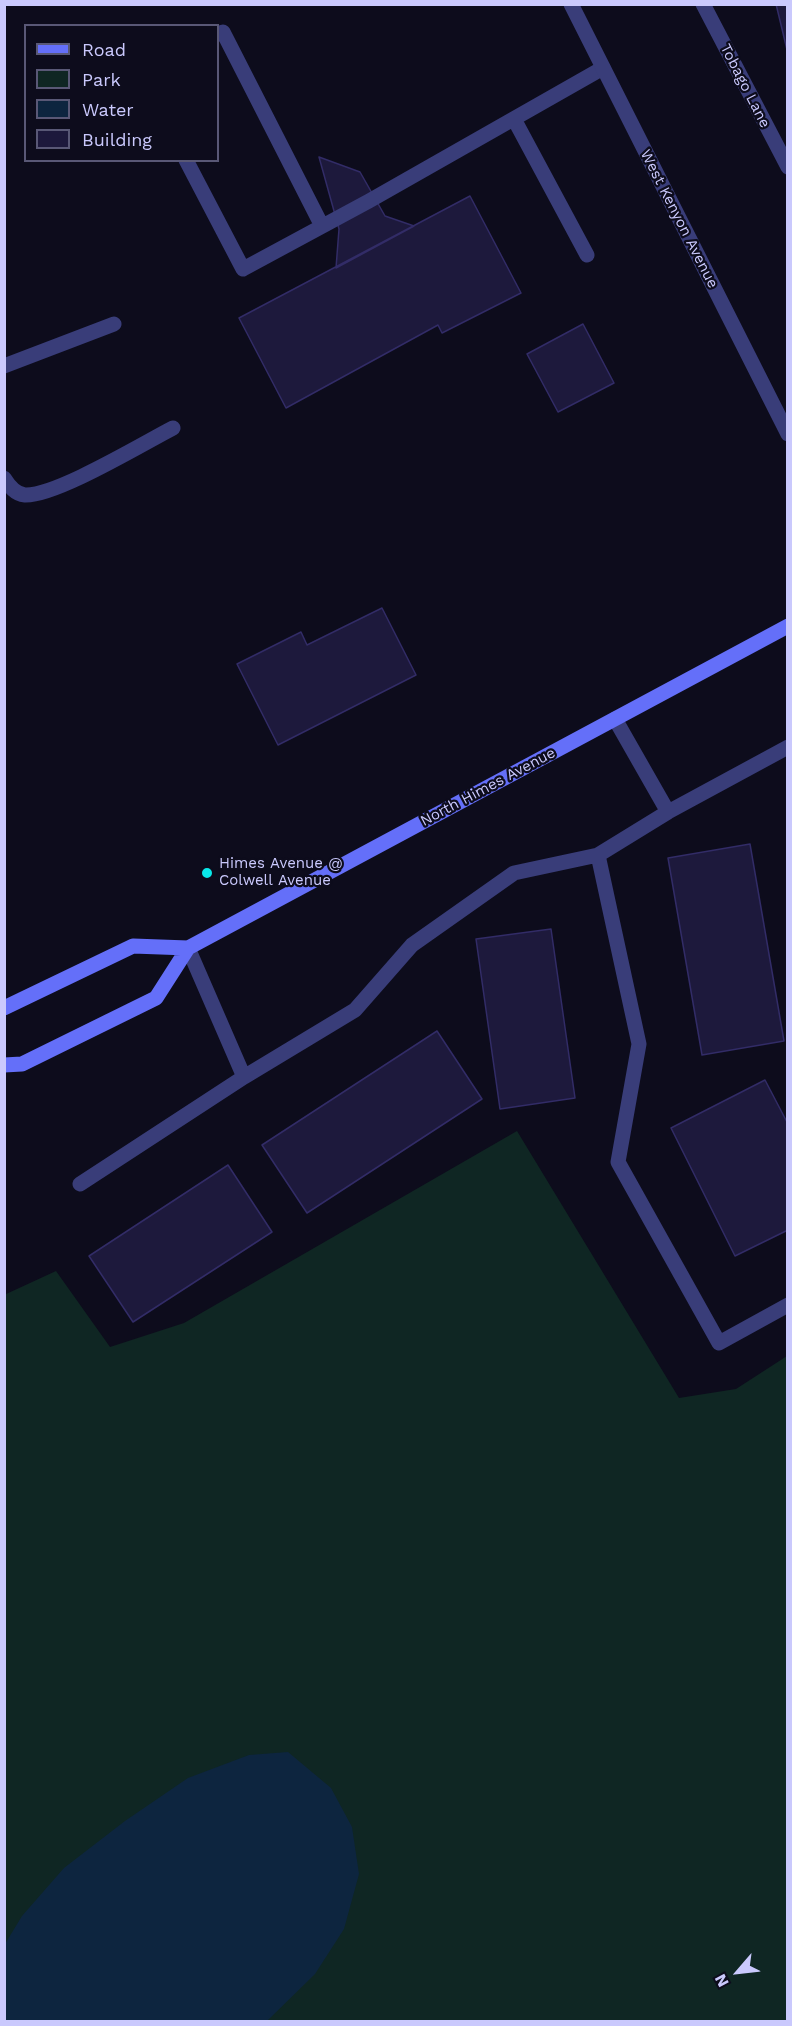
<!DOCTYPE html>
<style>
body{margin:0}
#map{position:relative;width:792px;height:2026px;overflow:hidden;background:#0d0c1c;font-family:"Work Sans",sans-serif}
canvas{display:block}
.frame{position:absolute;inset:0;border:6px solid #cac9fd;pointer-events:none}
.legend{position:absolute;left:24px;top:24px;width:195px;height:138px;box-sizing:border-box;background:#0d0c1c;border:2px solid #595876;margin:0;padding:8px 10px;list-style:none;font-size:18px;color:#cac9fd}
.legend li{display:flex;align-items:center;gap:12px;height:30px}
.legend b{width:30px;border:2px solid #595876}
.north{position:absolute;left:708px;top:1942px;width:60px;height:60px;-webkit-text-stroke:4px #0d0c1c;paint-order:stroke;rotate:242deg;font-size:16px;font-weight:700;line-height:24px;text-align:center;color:#cac9fd}
.north::after{content:'';display:block;margin:auto;width:21px;height:27px;background:#cac9fd;clip-path:polygon(50% 0,100% 100%,50% 72%,0 100%)}
</style>
<div id="map">
<canvas width="792" height="2026"></canvas>
<div class="frame"></div>
<ul class="legend">
<li><b style="height:8px;background:#646ff9"></b>Road</li>
<li><b style="height:16px;background:#0f2623"></b>Park</li>
<li><b style="height:16px;background:#0d253f"></b>Water</li>
<li><b style="height:16px;background:#1d193c"></b>Building</li>
</ul>
<div class="north">N</div>
</div>
<script>
const ctx = document.querySelector('canvas').getContext('2d');
ctx.lineJoin = 'round';
function fillPath(path, color) { ctx.fillStyle = color; ctx.fill(path, 'evenodd'); }
function trace(path, color, width, dash) { ctx.strokeStyle = color; ctx.lineWidth = width; ctx.lineCap = dash ? 'butt' : 'round'; ctx.setLineDash(dash || []); ctx.stroke(path); }
function write(font, color, halo, rows, align = 'center') {
  ctx.font = font + ' "Work Sans",sans-serif'; ctx.lineWidth = 4.5; ctx.setLineDash([]); ctx.textBaseline = 'middle'; ctx.strokeStyle = halo; ctx.fillStyle = color; for (const [text, x, y, turn = 0] of rows) {
    ctx.save(); ctx.translate(x, y); ctx.rotate((+turn || 0) * Math.PI / 180); ctx.textAlign = isNaN(turn) ? turn : align; if (halo) ctx.strokeText(text, 0, 0); ctx.fillText(text, 0, 0); ctx.restore();
  }
}
fillPath(new Path2D(`
 M517,1131L679,1398L736,1389L787,1356V2021H5L4,1295L56,1271L110,1347L184,1323Z`), '#0f2623');
fillPath(new Path2D(`
 M288,1752L331,1788L352,1827L359,1874L344,1929L315,1974L268,2020L5,2021V1944L22,1916L64,1868L125,1821L188,1778L249,1755Z`), '#0d253f');
const building = new Path2D(`
 M776,4H788V54Z
 M319,157L360,172L385,216L414,226L336,268L339,229Z
 M470,196L521,293L442,333L438,325L286,408L239,318Z
 M583,324L614,383L558,412L527,354Z
 M382,608L416,675L278,745L237,664L301,632L307,645Z
 M750,844L784,1041L702,1055L668,858Z
 M551,929L575,1098L500,1109L476,939Z
 M437,1031L482,1099L307,1213L262,1145Z
 M765,1080L788,1124V1230L735,1256L671,1128Z
 M228,1165L272,1232L133,1322L89,1256Z`);
fillPath(building, '#1d193c');
trace(building, '#322c67', 1.5);
trace(new Path2D(`
 M703,4L788,167
 M218,34L223,32L322,226
 M514,119L587,255
 M186,160L243,269L369,201L603,68
 M4,366L114,324
 M4,478C9,486 15,494 25,495C56,496 142,444 173,428
 M615,719L668,812L788,747
 M598,855L639,1044L618,1162L719,1343L788,1305
 M188,948L244,1077
 M80,1184L244,1077L355,1010L412,945L514,873L598,855L668,812`), '#393d79', 15);
trace(new Path2D(`
 M571,4L788,434`), '#393d79', 15);
trace(new Path2D(`
 M4,1008L133,946L188,948
 M4,1065L22,1064L156,998L188,948L788,626`), '#646ff9', 15);
for (const [x, y, r, color] of [
 [207,873,6,"#09e8e9"]
]) { const dot = new Path2D(); dot.arc(x, y, r, 0, 2 * Math.PI); ctx.fillStyle = color; ctx.fill(dot); trace(dot, '#0d0c1c', 2); }
write('15px', '#cac9fd', '#0d0c1c', [
 ["Tobago Lane",745,86,63],
 ["West Kenyon Avenue",679,219,63],
 ["North Himes Avenue",488,787,-28]
]);
write('15px', '#cac9fd', '#0d0c1c', [
 ["Himes Avenue @",219,864],
 ["Colwell Avenue",219,881]
], 'left');
</script>
